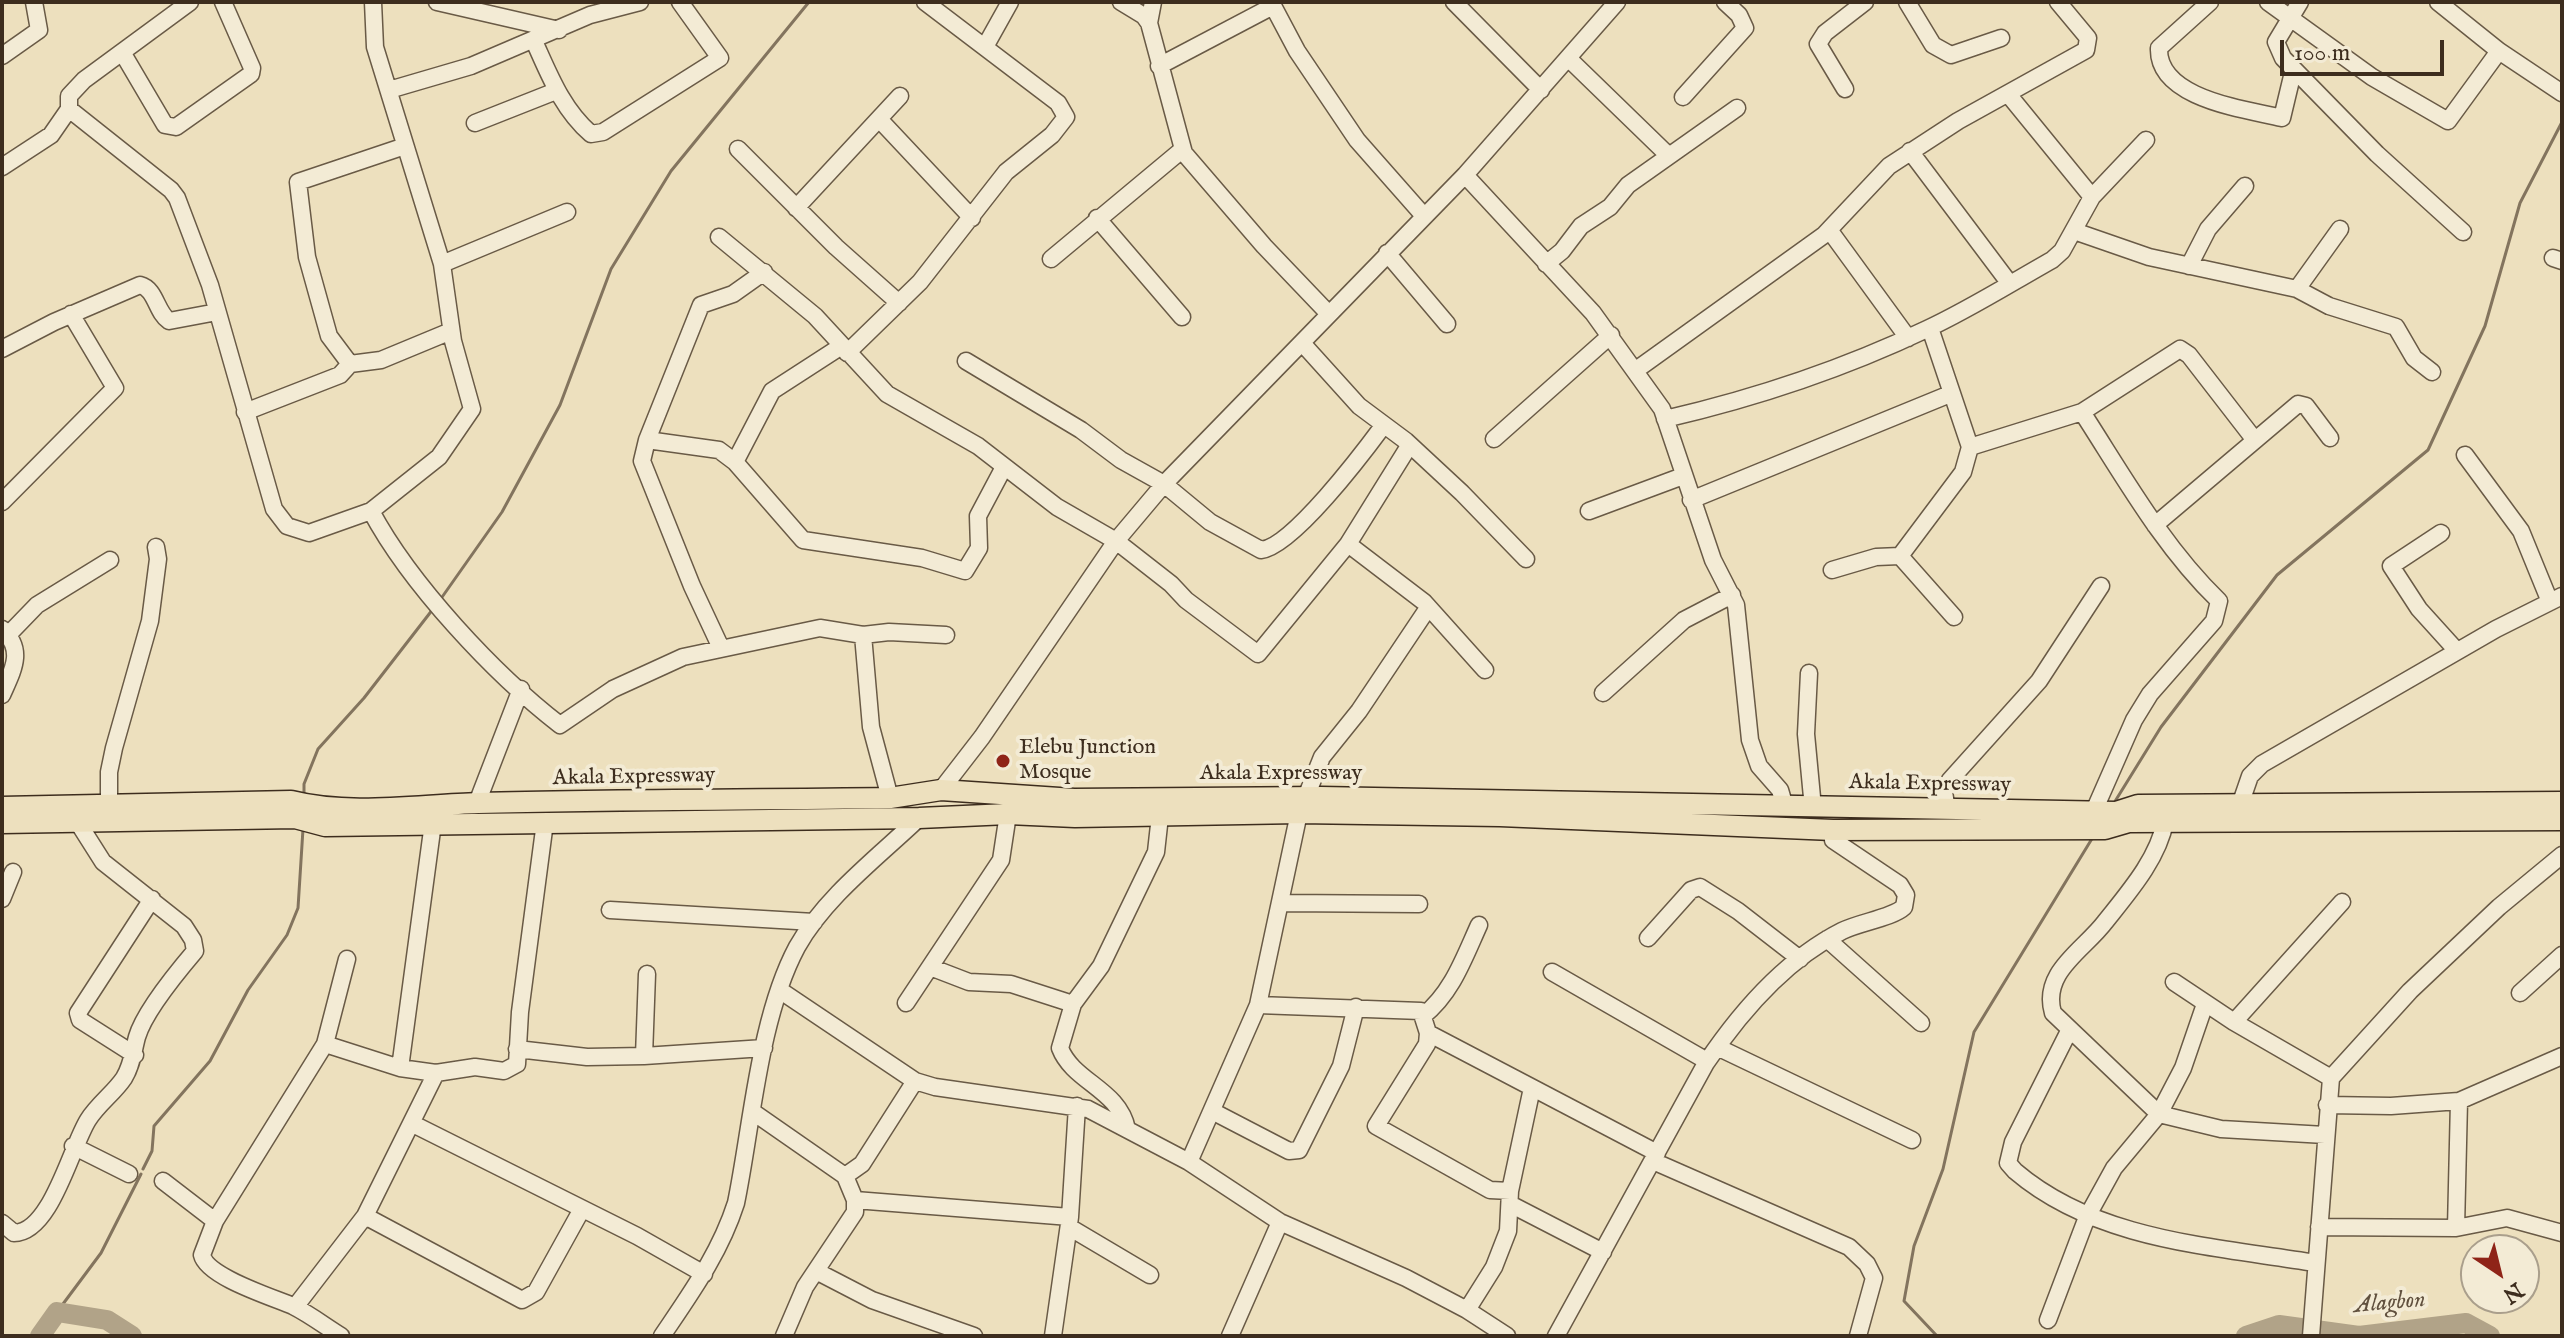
<!DOCTYPE html>
<style>
body{margin:0}
#map{position:relative;width:2564px;height:1338px;overflow:hidden;background:#ede0be;font-family:"IM FELL English",serif}
canvas{display:block}
.frame{position:absolute;inset:0;border:4px solid #3d2d1e;pointer-events:none}
.north{position:absolute;left:2460px;top:1234px;width:80px;height:80px;box-sizing:border-box;background:#f3ebd5;border:2px solid #aa9f8c;border-radius:50%;rotate:145deg;font-size:22px;font-weight:700;line-height:32px;text-align:center;color:#3d2d1e}
.north::after{content:'';display:block;margin:auto;width:28px;height:36px;background:#8f2418;clip-path:polygon(50% 0,100% 100%,50% 72%,0 100%)}
.scale{position:absolute;left:2280px;top:40px;width:164px;height:36px;box-sizing:border-box;border:4px solid #3d2d1e;border-top:0;padding-left:10px;font-size:24px;line-height:28px;white-space:nowrap;color:#3d2d1e;-webkit-text-stroke:6px #f3ebd5;paint-order:stroke}
</style>
<div id="map">
<canvas width="2564" height="1338"></canvas>
<div class="frame"></div>
<div class="north">N</div>
<div class="scale">100 m</div>
</div>
<script>
const ctx = document.querySelector('canvas').getContext('2d');
ctx.lineJoin = 'round';
function trace(path, color, width, dash) { ctx.strokeStyle = color; ctx.lineWidth = width; ctx.lineCap = dash ? 'butt' : 'round'; ctx.setLineDash(dash || []); ctx.stroke(path); }
function write(font, color, halo, rows, align = 'center') {
  ctx.font = font + ' "IM FELL English",serif'; ctx.lineWidth = 8; ctx.setLineDash([]); ctx.textBaseline = 'middle'; ctx.strokeStyle = halo; ctx.fillStyle = color; for (const [text, x, y, turn = 0] of rows) {
    ctx.save(); ctx.translate(x, y); ctx.rotate((+turn || 0) * Math.PI / 180); ctx.textAlign = isNaN(turn) ? turn : align; if (halo) ctx.strokeText(text, 0, 0); ctx.fillText(text, 0, 0); ctx.restore();
  }
}
trace(new Path2D(`
 M440,600L502,512L560,405L611,269L671,171L809,2
 M304,794V784L318,749L364,698L433,609
 M2114,803L2161,727L2277,575L2428,450L2485,326L2520,203L2562,122
 M143,1169L152,1151L154,1126L210,1061L248,990L287,935L298,908L303,829
 M57,1312L101,1253L141,1174
 M1937,1336L1904,1301L1914,1246L1943,1169L1974,1032L2093,837`), '#83745e', 3);
trace(new Path2D(`
 M40,1336L57,1312L107,1320L132,1336
 M2246,1336L2279,1325L2359,1336L2466,1323L2490,1336`), '#b1a388', 20);
const minor = new Path2D(`
 M190,2L84,80L69,96V109L171,190L177,198L210,285L274,509L287,526L309,533L371,511L439,457L472,409L453,341L442,264L375,47L373,2
 M437,2L559,30
 M1121,2L1144,16L1149,23
 M1153,2L1149,23L1184,153L1264,246L1328,313
 M1271,2L1297,51L1357,140L1424,216
 M1454,2L1541,90
 M1907,2L1933,45L1951,55L2001,38
 M2210,2L2159,48C2157,99 2245,109 2282,118L2293,72
 M2268,2L2372,77L2448,121L2499,51
 M2300,2L2276,42L2283,58L2377,154L2463,232
 M2438,2L2499,51L2562,93
 M534,41C549,74 562,109 591,134L603,132L720,58L680,2
 M986,45L1010,2
 M122,52L165,125L176,127L251,74L252,68L223,2
 M2,56L39,30L34,2
 M1569,59L1669,156
 M1159,66L1273,6
 M1845,89L1818,44L1825,33L1865,2
 M389,90L471,66L590,15L640,2
 M2008,94L2092,197
 M1683,97L1745,28L1739,15L1725,2
 M879,119L972,218
 M475,123L556,91
 M405,146L298,182L307,257L329,336L350,364L381,360L451,331
 M738,149L836,247L899,303
 M1910,151L2010,284
 M2,167L51,135L69,109
 M1465,175L1593,313L1662,409L1713,560L1736,605L1750,740L1759,766L1780,790L1785,807
 M796,208L900,96
 M1097,218L1182,317
 M1830,231L1908,338
 M2074,231L2149,257L2297,289L2340,229
 M719,237L815,316L887,394L978,446L1057,507L1116,541L1171,584L1186,600L1258,654L1348,544L1409,446
 M1387,253L1447,324
 M2553,258L2562,261
 M1051,259L1183,149
 M442,264L567,212
 M1546,264L1562,251L1581,226L1610,207L1628,185L1737,108
 M2189,266L2208,229L2245,186
 M2297,289L2329,306L2396,327L2414,358L2432,372
 M1930,328L1970,447L1963,472L1900,556L1954,617
 M1303,344L1359,406L1406,441L1462,493L1526,559
 M2,349L54,322L140,285C156,289 156,312 169,321L217,312
 M847,353L920,282L1006,172L1052,135L1066,117L1058,103L925,2
 M966,361L1081,430L1121,460L1164,484L1210,522L1261,550C1292,547 1363,453 1383,426
 M1636,370L1824,235L1889,166L1958,121L2086,50L2088,38L2058,2
 M245,412L340,375L350,364
 M2082,412C2124,477 2163,547 2219,601L2214,621L2150,694L2134,720L2094,811
 M1665,419C1756,398 1843,369 1927,329C1970,309 2011,283 2052,260L2062,251L2092,197L2146,140
 M1494,439L1611,335
 M647,440L719,450L735,462L803,540L922,558L965,571L979,548L978,516L1004,467
 M1970,447L2082,412L2180,349L2189,355L2254,439
 M2465,455L2521,531L2550,602
 M735,462L772,391L840,347
 M1691,500L1950,394
 M2,502L115,388L71,314
 M371,511C410,584 494,674 560,725L613,689L683,657L820,628L863,635L889,632L946,635
 M1589,511L1683,476
 M2155,525L2298,404L2306,406L2330,438
 M2441,533L2391,566L2419,609L2457,651
 M1348,544L1424,602L1485,670
 M1832,570L1876,557L1900,556
 M2,629C25,650 13,670 2,695
 M8,635L37,605L110,560
 M863,635L871,727L890,798
 M721,648L692,586L642,461L647,440L701,305L733,294L764,272
 M1809,673L1806,734L1813,808
 M1603,693L1684,620L1732,595
 M941,790L982,737L1116,541L1164,484L1465,175L1617,2
 M1306,797L1322,757L1359,711L1428,608
 M477,803L521,689
 M109,804V772L114,748L150,621L158,559L156,547
 M2240,805L2250,776L2262,764L2496,629L2562,596
 M1947,810L1944,792L1950,780L2039,681L2101,586
 M2165,822C2158,859 2128,893 2105,922C2084,950 2041,972 2053,1013L2159,1114L2221,1129L2325,1135
 M2,899L13,872
 M1282,903L1419,904
 M610,910L814,922
 M1648,938L1691,890L1700,887L1738,911L1800,959
 M1827,939L1921,1023
 M930,967L969,982L1011,984L1073,1004
 M1552,972L1707,1061
 M647,974L644,1056L764,1048
 M2174,982L2234,1022L2331,1078
 M781,991L915,1081L935,1087L1088,1109L1189,1162L1280,1222L1406,1278L1467,1310L1507,1336
 M2520,993L2562,955
 M906,1003L1001,860L1008,814
 M1258,1005L1421,1011L1428,1033L1427,1044L1376,1126L1490,1190L1510,1191
 M1423,1016C1452,993 1464,958 1479,925
 M2234,1022L2342,902
 M2069,1031L2013,1142L2008,1163L2015,1171C2097,1241 2212,1246 2315,1263
 M1428,1033L1657,1153
 M325,1044L400,1068L436,1073L475,1067L504,1071L517,1064L520,1012L545,822
 M1717,1047L1912,1140
 M517,1049L587,1057L644,1056
 M135,1055L80,1020L78,1013L152,899
 M400,1068L433,823
 M2327,1105L2391,1106L2459,1101L2562,1056
 M1212,1111L1289,1151L1299,1150L1341,1066L1356,1007
 M753,1112L845,1176L855,1200V1212L805,1287L784,1336
 M413,1124L637,1236L704,1274
 M1127,1129C1119,1089 1073,1082 1060,1048L1073,1004L1101,966L1156,852L1160,816
 M73,1146L129,1174
 M1653,1161L1849,1247L1867,1264L1874,1278L1858,1336
 M1189,1162L1258,1005L1299,813
 M845,1176L862,1164L915,1081
 M163,1181L215,1221
 M855,1200L1070,1217
 M1510,1204L1603,1252
 M365,1216L522,1300L536,1292L582,1209
 M2,1223L14,1233C51,1233 71,1147 88,1120C98,1104 114,1093 124,1078C132,1065 133,1052 137,1037C144,1013 178,971 195,951L193,940L184,926L103,862L77,821
 M1069,1227L1150,1275
 M2319,1227L2456,1228L2507,1218L2562,1233
 M2456,1228L2459,1101
 M816,1271L872,1300L974,1336
 M295,1307L365,1216L436,1073
 M1467,1310L1494,1267L1508,1231L1510,1191L1532,1088
 M2048,1320L2087,1217L2114,1168L2159,1114L2183,1068L2205,1004
 M341,1336C325,1326 309,1314 293,1306C272,1297 207,1277 202,1255L215,1221L325,1044L347,959
 M662,1336C691,1293 720,1253 736,1203C752,1125 759,1018 797,947C825,897 878,857 919,818
 M1053,1336L1070,1217L1077,1106
 M1230,1336L1280,1222
 M1556,1336L1706,1063C1741,1011 1785,960 1842,931C1860,922 1892,918 1904,907L1906,895L1900,885L1833,840V830
 M2311,1336L2331,1078L2410,991L2499,907L2562,855`);
const major = new Path2D(`
 M2,807L291,801C351,816 416,805 478,803C615,799 753,800 890,798L941,790L1074,799L1321,797L2116,812L2138,805L2562,802
 M2,823L295,818L325,826L919,818L1008,814L1075,817L1299,813L1500,816L1833,830L2105,829L2129,822L2562,820`);
trace(minor, '#695a46', 19);
trace(major, '#3d2d1e', 23);
trace(minor, '#f3ebd5', 16);
trace(major, '#ede0be', 20);
for (const [x, y, r, color] of [
 [1003,761,8,"#8f2418"]
]) { const dot = new Path2D(); dot.arc(x, y, r, 0, 2 * Math.PI); ctx.fillStyle = color; ctx.fill(dot); trace(dot, '#f3ebd5', 3); }
write('22px', '#3d2d1e', '#f3ebd5', [
 ["Elebu Junction",1019,748],
 ["Mosque",1019,773]
], 'left');
write('22px', '#3d2d1e', '#f3ebd5', [
 ["Akala Expressway",1281,774],
 ["Akala Expressway",634,778,-1],
 ["Akala Expressway",1930,785,1]
]);
write('italic 24px', '#60503e', '#f3ebd5', [
 ["Alagbon",2390,1304,-5]
]);
</script>
